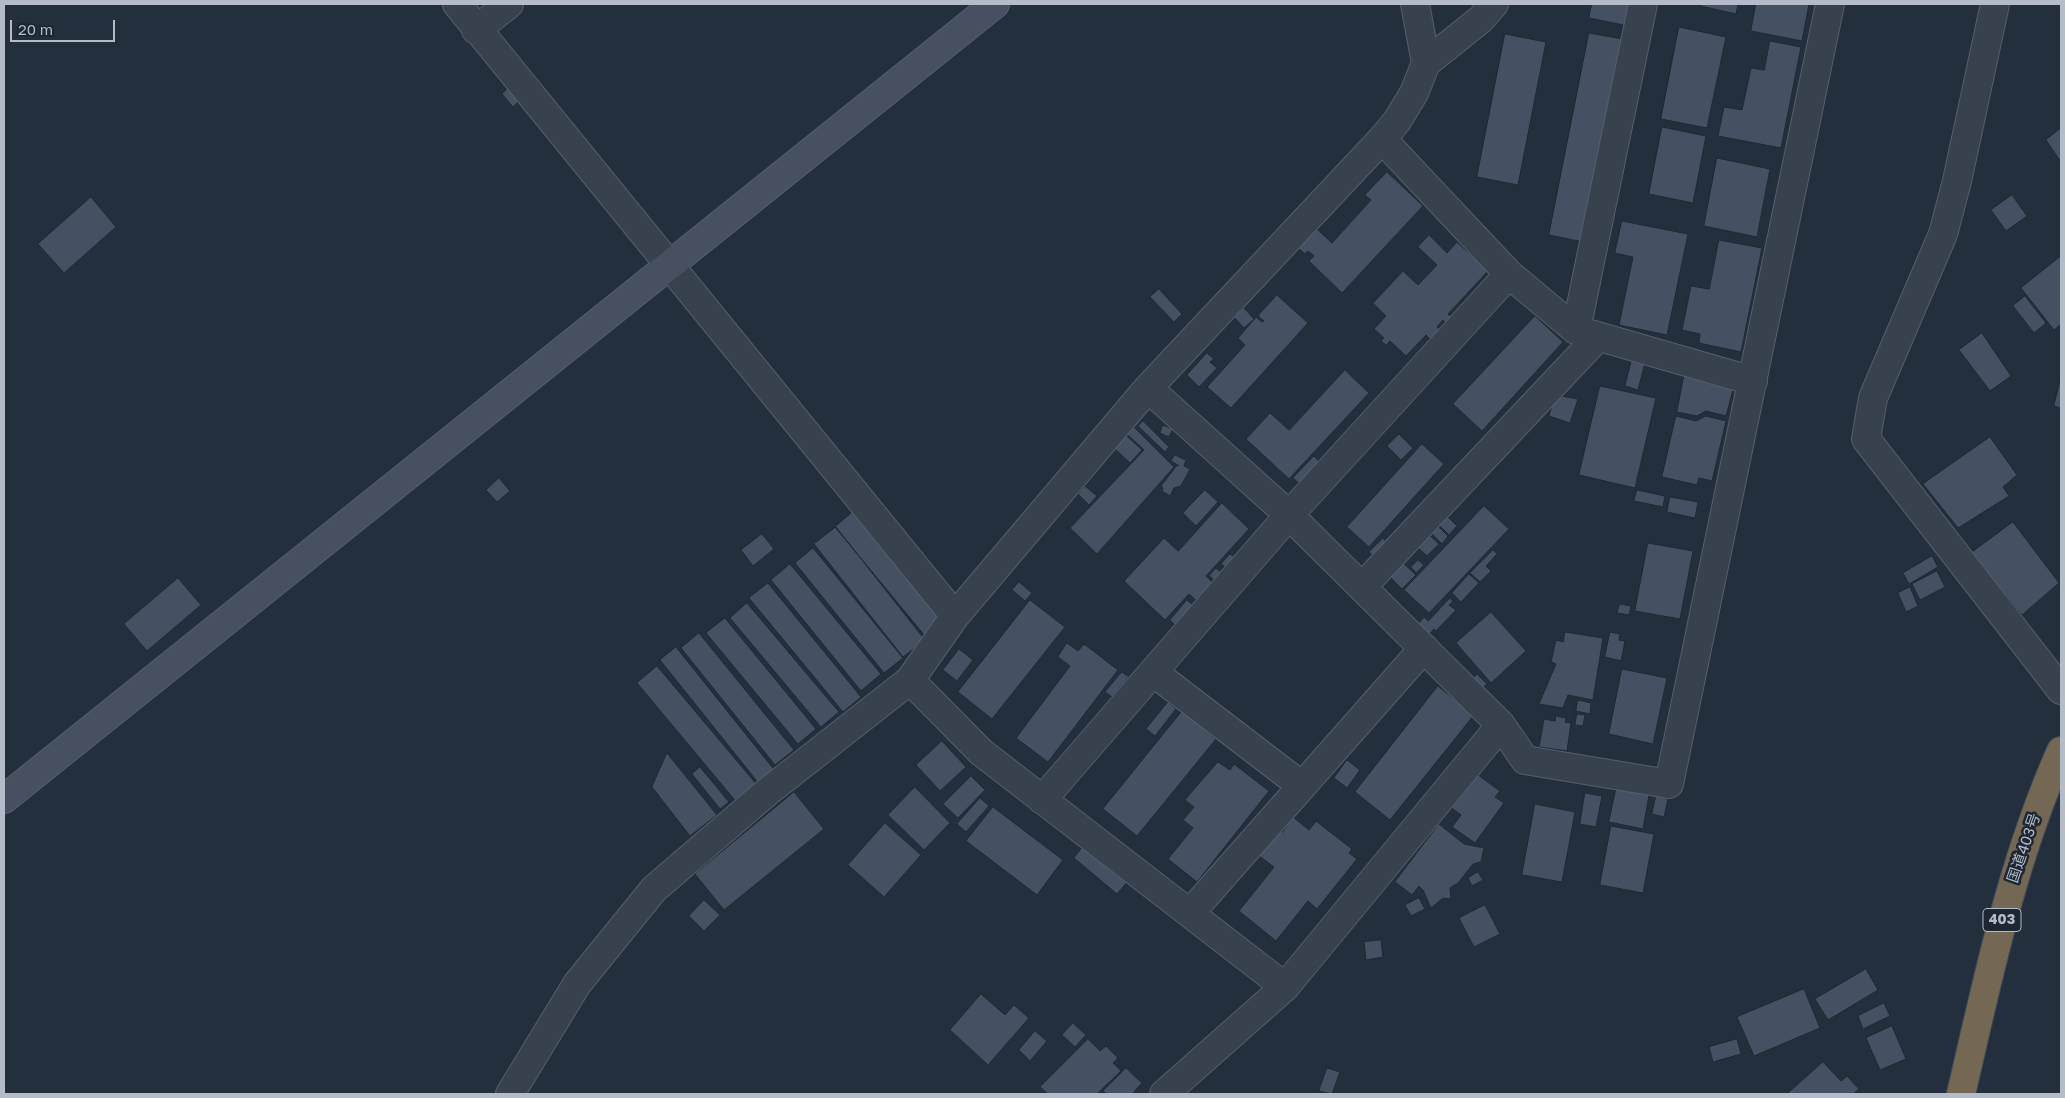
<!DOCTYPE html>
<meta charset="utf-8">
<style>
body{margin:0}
#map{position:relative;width:2065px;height:1098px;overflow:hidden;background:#242f3e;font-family:"Golos Text",sans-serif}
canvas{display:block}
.frame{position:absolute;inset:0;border:5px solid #b4bcc9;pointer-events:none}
.scale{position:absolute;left:10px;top:20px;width:105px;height:22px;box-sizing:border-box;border:2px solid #b4bcc9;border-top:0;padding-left:6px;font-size:15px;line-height:18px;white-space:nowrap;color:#b4bcc9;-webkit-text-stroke:4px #1d2633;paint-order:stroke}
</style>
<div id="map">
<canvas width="2065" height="1098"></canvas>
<div class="frame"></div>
<div class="scale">20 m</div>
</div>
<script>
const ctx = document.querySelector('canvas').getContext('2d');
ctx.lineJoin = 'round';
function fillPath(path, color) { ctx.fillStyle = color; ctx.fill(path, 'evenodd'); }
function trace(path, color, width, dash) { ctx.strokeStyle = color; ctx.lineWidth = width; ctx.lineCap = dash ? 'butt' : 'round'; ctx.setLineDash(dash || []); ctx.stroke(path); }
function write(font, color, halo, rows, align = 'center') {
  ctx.font = font + ' "Golos Text","Noto Sans JP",sans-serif'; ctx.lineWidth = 5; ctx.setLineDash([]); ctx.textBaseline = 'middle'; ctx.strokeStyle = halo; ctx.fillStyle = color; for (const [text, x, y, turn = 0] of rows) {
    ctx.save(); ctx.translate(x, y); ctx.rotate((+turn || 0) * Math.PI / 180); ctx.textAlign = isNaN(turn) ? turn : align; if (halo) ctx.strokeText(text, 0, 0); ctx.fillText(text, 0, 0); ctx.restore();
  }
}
const building = new Path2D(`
 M1592,4H1632L1628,26L1589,18Z
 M1702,4H1738L1736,14L1701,6Z
 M1756,4H1809L1802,41L1751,31Z
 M1679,27L1726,37L1707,128L1661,119Z
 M1589,33L1623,39L1583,242L1549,235Z
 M1505,34L1546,42L1518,185L1477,177Z
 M1770,41L1801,47L1781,148L1718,136L1724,107L1742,110L1751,68L1764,70Z
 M509,87L520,100L513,107L502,94Z
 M1662,127L1706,136L1693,203L1649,194Z
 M2061,128V162L2046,140Z
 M1717,158L1770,169L1757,237L1704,226Z
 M1387,172L1423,206L1342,293L1309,261L1314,256L1308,251L1305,254L1298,248L1316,228L1332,243L1371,200L1365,195Z
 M2012,195L2027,216L2006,231L1991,210Z
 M91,197L116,227L64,273L38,244Z
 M1622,221L1688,234L1667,335L1619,325L1633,257L1615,253Z
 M1429,235L1447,253L1457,242L1488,271L1448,314L1454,320L1448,326L1443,320L1437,327L1444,333L1434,343L1426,335L1406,356L1390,341L1386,345L1381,341L1384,338L1374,329L1386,316L1373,303L1403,271L1418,285L1437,265L1418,247Z
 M1719,240L1762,248L1741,352L1699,343L1700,334L1682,330L1691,286L1709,289Z
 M2061,256V324L2054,330L2021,288Z
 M1159,289L1182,314L1174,322L1150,297Z
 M1277,295L1308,323L1231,408L1207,387L1245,345L1238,338L1256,317L1262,322L1264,321L1258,316Z
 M2025,296L2046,323L2034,333L2013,306Z
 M1244,308L1254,319L1244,328L1234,317Z
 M1535,316L1563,342L1482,431L1453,404Z
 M1982,333L2011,376L1990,391L1959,350Z
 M1207,353L1214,359L1210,362L1217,368L1199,387L1187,375Z
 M1632,359L1645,363L1638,390L1625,386Z
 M1345,370L1369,393L1289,479L1246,439L1270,413L1289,430Z
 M1685,371L1734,386L1726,416L1706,411L1697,416L1677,412Z
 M2061,377V408L2054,406Z
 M1600,386L1656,398L1635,488L1579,475Z
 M1556,395L1578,399L1570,423L1549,416Z
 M1676,416L1696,421L1706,416L1726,421L1712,481L1699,478L1697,485L1662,477Z
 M1143,421L1169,447L1165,452L1138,426Z
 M1163,425L1173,429L1169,437L1160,433Z
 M1134,427L1174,467L1097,554L1070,528L1144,450L1127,434Z
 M1399,434L1413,448L1401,460L1387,446Z
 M1126,435L1142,450L1130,463L1114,448Z
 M1990,437L2017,475L2003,487L2009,496L1958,528L1923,484Z
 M1422,444L1444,464L1369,547L1347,527Z
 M1175,455L1186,460L1184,466L1190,469L1181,486L1174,488L1170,496L1162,491L1163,488L1161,486L1177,465L1179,466L1171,461Z
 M1314,456L1322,465L1302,486L1293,478Z
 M499,478L510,491L497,502L486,490Z
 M1085,486L1097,496L1089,505L1078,494Z
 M1205,490L1218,502L1196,526L1183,513Z
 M1637,490L1665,496L1663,507L1634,501Z
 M1670,497L1698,502L1695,518L1667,512Z
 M1222,503L1249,529L1206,576L1216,586L1200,604L1189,594L1165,620L1124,581L1164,538L1178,551Z
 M1484,506L1509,529L1429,613L1404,590Z
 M856,509L946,619L925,636L835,527Z
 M1445,514L1457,526L1449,535L1437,523Z
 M2013,522L2059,583L2022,615L1971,553Z
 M1435,523L1448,536L1442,544L1428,530Z
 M836,527L925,640L903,657L814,544Z
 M762,534L774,549L753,566L741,550Z
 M1428,534L1439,544L1427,556L1416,546Z
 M1383,538L1388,544L1375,558L1369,552Z
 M1648,543L1693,551L1680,619L1635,611Z
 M813,548L903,658L884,673L795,563Z
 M1493,550L1497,554L1486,566L1491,571L1480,582L1470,573Z
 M1230,554L1237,559L1228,569L1221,564Z
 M1932,556L1938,567L1909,584L1903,573Z
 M1400,560L1416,575L1402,589L1387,574Z
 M1418,560L1424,565L1416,573L1411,567Z
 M790,564L881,674L861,691L771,580Z
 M1216,568L1222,573L1216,581L1209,576Z
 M1937,571L1945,587L1920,600L1912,584Z
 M1469,574L1479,583L1461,602L1452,593Z
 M178,578L201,605L147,651L124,624Z
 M1019,582L1032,593L1025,601L1012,590Z
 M768,583L861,697L843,712L749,598Z
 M1910,587L1918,606L1906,612L1898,593Z
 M1450,598L1453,601L1449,605L1456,610L1436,631L1434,629L1428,636L1417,625L1424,617L1428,621Z
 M1030,600L1065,627L992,719L958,692Z
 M1187,600L1193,605L1175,625L1170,620Z
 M747,603L839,712L821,727L730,618Z
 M1620,604L1631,606L1629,615L1617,613Z
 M1491,612L1526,651L1491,683L1456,643Z
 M725,618L816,729L798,744L706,633Z
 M1565,632L1603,638L1593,700L1568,695L1563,708L1539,704L1556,664L1551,662L1556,640L1563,642Z
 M1610,632L1620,634L1619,640L1625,641L1621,661L1605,657Z
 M699,633L794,750L775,765L681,648Z
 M1067,643L1078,651L1084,644L1118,670L1048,762L1016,738L1070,666L1058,657Z
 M676,647L776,772L760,785L660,660Z
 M959,649L973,660L957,681L943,670Z
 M657,666L758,786L738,804L637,683Z
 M1622,669L1667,678L1653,744L1609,734Z
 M1122,672L1129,677L1112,697L1105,692Z
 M1477,674L1487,684L1480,690L1471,681Z
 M1438,686L1474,715L1390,820L1355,792Z
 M1578,700L1591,703L1590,714L1576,711Z
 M1168,702L1176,709L1155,736L1146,729Z
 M1182,711L1216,739L1137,836L1103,809Z
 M1577,714L1585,715L1583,726L1575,725Z
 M1556,716L1566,718L1565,722L1571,723L1567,751L1539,747L1544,719L1555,721Z
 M942,741L966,767L940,791L916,765Z
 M667,753L717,815L690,836L652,787Z
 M1347,760L1360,770L1347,788L1334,778Z
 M1218,762L1230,770L1234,764L1269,791L1197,882L1168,859L1193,828L1183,820L1194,807L1185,800Z
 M700,767L729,802L720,809L692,774Z
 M1474,772L1500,791L1495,797L1504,803L1475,843L1452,827L1461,815L1449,806Z
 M971,776L985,790L958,818L943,804Z
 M915,787L950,823L924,850L888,815Z
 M1616,789L1649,795L1643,829L1609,822Z
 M794,792L824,829L724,910L695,874Z
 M1585,793L1602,796L1596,827L1580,824Z
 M1656,796L1668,799L1664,817L1652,814Z
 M980,798L989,806L966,832L957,824Z
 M1535,804L1575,812L1562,882L1522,875Z
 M993,807L1063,860L1037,895L966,841Z
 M1293,817L1309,830L1316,821L1352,849L1349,853L1357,859L1317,909L1308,901L1276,941L1239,911L1274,867L1255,853L1276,827L1282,832Z
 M885,823L921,855L884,897L848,865Z
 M1439,824L1464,844L1484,848L1481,862L1473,864L1458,883L1450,888L1451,899L1443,898L1431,908L1423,890L1419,886L1412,895L1395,882Z
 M1611,826L1654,834L1643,893L1600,885Z
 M1085,844L1129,880L1117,894L1074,858Z
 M1478,872L1483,880L1472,886L1468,878Z
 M1419,898L1425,909L1411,916L1405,905Z
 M704,900L720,915L704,931L689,916Z
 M1485,905L1500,934L1474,947L1459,918Z
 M1381,940L1383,957L1366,960L1364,942Z
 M1866,969L1878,990L1828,1020L1815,999Z
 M1804,989L1820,1028L1754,1056L1737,1017Z
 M981,994L1005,1015L1014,1005L1029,1018L988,1065L950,1030Z
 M1884,1003L1890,1016L1863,1029L1858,1016Z
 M1073,1023L1086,1035L1075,1047L1062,1035Z
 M1892,1026L1906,1059L1880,1070L1866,1038Z
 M1035,1031L1047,1041L1030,1061L1019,1050Z
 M1088,1039L1100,1051L1106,1046L1118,1058L1113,1063L1121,1071L1097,1094H1048L1040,1087Z
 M1737,1039L1741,1054L1713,1062L1709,1047Z
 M1823,1062L1841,1081L1847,1076L1859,1089L1853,1094H1787Z
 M1126,1068L1142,1083L1132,1094H1107L1103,1091Z
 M1327,1068L1340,1072L1332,1094L1319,1091Z`);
fillPath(building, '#455162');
trace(building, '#1f2835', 1);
const street = new Path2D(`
 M457,4L955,616
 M1415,4L1426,63
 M1995,4L1957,181L1943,234L1873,398L1866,439L2061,690
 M476,30L509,4
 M1382,139L1509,274L1576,330L1753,381
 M1576,330L1643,4
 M1148,388L1289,515L1501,725L1525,760L1669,784L1830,4
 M1362,587L1597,338
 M1153,672L1302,786
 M910,680L981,752L1285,987L1164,1094
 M1042,800L1289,515L1509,274
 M1190,913L1424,648
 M1285,987L1501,725
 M510,1094L577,984L654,889L766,793L910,680L955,616L1148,388L1382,139L1397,121L1414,93L1426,63L1481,19L1494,4`);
const secondary = new Path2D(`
 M4,799L995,4`);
const highway = new Path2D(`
 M1961,1094C1988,978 2012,861 2061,751`);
trace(street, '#565f6c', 30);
trace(secondary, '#565f6c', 30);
trace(highway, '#434c59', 30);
trace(street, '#38414e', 28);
trace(secondary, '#465061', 28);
trace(highway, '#746855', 28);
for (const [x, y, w] of [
 [2002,920,38]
]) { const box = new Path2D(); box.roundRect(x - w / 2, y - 11.5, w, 23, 4); ctx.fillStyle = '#1d2633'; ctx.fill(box); trace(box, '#b4bcc9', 1); }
write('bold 14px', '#b4bcc9', null, [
 ["403",2002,920]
]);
write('15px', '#b4bcc9', '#1d2633', [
 ["国道403号",2024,848,-71]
]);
</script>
